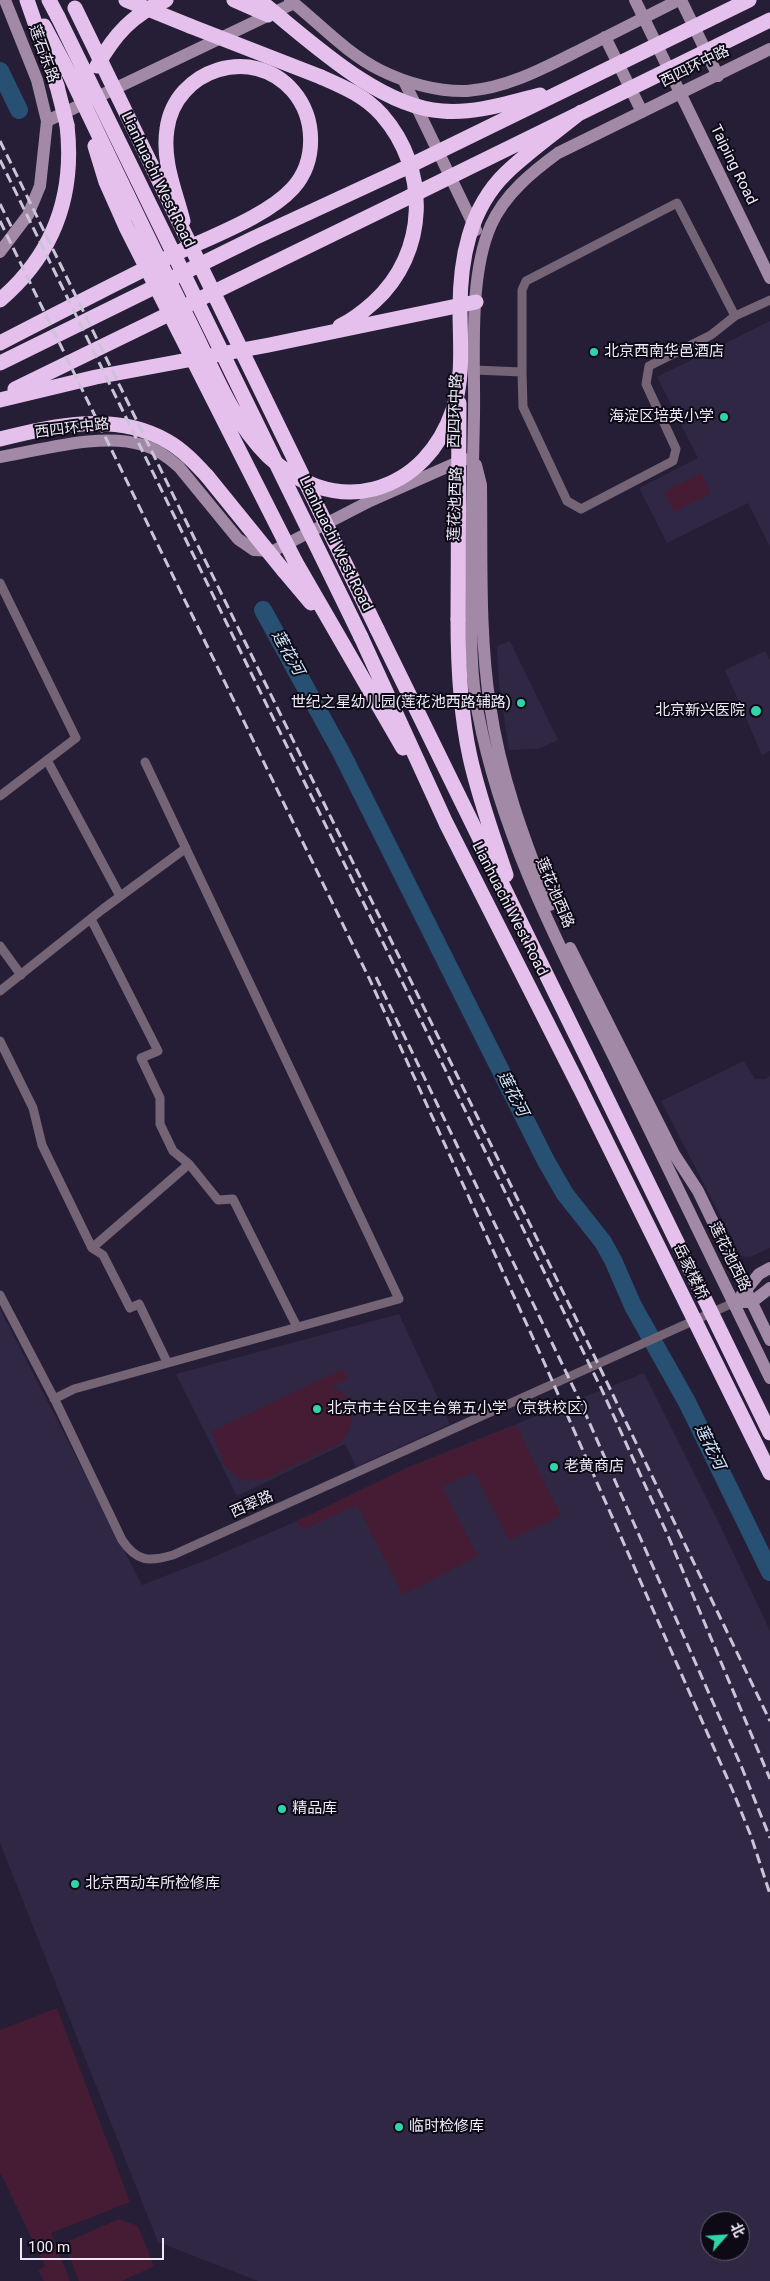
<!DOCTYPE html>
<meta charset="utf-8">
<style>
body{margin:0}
#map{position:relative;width:770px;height:2281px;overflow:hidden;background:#251e36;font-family:Roboto,"Noto Sans SC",sans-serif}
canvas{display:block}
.north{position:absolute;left:700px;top:2211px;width:50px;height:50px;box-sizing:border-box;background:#0d0a15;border:1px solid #676370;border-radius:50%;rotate:64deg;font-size:14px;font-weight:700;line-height:20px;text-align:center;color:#ede9f9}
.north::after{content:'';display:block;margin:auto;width:18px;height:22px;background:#2fd4aa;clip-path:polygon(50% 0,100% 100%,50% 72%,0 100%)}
.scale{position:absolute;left:20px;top:2238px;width:144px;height:22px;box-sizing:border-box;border:2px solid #ede9f9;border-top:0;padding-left:6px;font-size:15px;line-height:18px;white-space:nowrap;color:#ede9f9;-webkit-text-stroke:4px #0d0a15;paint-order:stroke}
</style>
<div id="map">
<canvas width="770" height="2281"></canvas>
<div class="north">北</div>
<div class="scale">100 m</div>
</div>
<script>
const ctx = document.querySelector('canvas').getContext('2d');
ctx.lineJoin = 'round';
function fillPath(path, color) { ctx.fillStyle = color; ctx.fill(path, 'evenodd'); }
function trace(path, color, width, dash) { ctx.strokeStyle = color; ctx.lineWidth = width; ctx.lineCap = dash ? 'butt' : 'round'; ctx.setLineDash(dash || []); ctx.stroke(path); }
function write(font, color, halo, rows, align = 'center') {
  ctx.font = font + ' Roboto,"Noto Sans SC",sans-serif'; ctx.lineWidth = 4; ctx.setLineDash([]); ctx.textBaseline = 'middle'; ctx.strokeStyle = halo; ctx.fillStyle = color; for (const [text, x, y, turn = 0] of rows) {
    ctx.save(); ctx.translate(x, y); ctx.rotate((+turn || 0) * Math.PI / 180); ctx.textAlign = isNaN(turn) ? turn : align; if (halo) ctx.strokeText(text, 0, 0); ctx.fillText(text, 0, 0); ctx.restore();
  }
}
fillPath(new Path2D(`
 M770,321V547L748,503L667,543L639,488L698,458L657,377Z
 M510,641L558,740L538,749L509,750L499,684L497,646Z
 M765,651L770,660V751L762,755L725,670Z
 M744,1061L755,1079H765L770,1076V1248L750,1257L741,1256L661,1101Z
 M0,1309L142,1585L209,1559L297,1521L406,1468L644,1373L722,1529L770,1631V2281H258L158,2242L0,1843ZM710,2221H740V2251H710Z
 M399,1314L450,1424L356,1467L345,1444L237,1496L176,1374Z`), '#302745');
fillPath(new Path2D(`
 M701,473L711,493L674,512L664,492Z
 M343,1369L348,1379L331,1387C357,1394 358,1426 340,1443L265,1479L247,1481L240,1479L225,1466L212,1431Z
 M516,1425L561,1516L509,1540L474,1472L442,1487L478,1556L403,1595L357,1505L303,1530L297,1521L406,1468Z
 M57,2008L130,2202L51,2233L70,2281H44L38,2270L45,2266L0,2172V2030Z
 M119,2219L138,2226L154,2266L122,2281H79L64,2243Z`), '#461c34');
trace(new Path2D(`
 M0,71L19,110
 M263,610L342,754L546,1161L565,1194L603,1242L613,1260L633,1306L687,1402L770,1572`), '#275072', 18);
trace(new Path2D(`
 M474,370L522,372V290L526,281L677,203L735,316L770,300
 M522,372L523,407L567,501L581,509L673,461L676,449L646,384L649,366L711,335L735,316
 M0,583L76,738L0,796
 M47,760L120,896
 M91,919L158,1051L141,1058L160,1098V1124L173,1151L189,1164
 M0,946L21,975
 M0,991L103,909L186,848
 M0,1041L33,1108L42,1145L92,1248L103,1255L130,1308L139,1304L167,1362
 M92,1248L189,1164L218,1200L233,1199L297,1327
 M0,1295L57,1404L122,1540C137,1562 149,1562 173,1555L733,1303
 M54,1399L74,1389L399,1299L145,762`), '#746476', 9);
trace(new Path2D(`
 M290,0C319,23 346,53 380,70C406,83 438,92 467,91C509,88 548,66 584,48C616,32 647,16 679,0
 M635,0L770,278
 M681,0L718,76
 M605,37L642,112
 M770,49L558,153C532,172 505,194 491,225C468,277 475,358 474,415C473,473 471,530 471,587C471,629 470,672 478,713C501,835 559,946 614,1057C666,1164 718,1271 770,1378
 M404,81L476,230
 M47,121L294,3
 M0,252L28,215L40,186L47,121L37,80L5,0
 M0,457C42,450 102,432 143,445C157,449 168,457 179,467L238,539L254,550L273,551L370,501L465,459
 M476,465L481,485C482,558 479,633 490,705C500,775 524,839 550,905
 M570,948L674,1154L698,1191L770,1340
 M741,1296L759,1274L770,1268
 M743,1302H752L770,1288`), '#a289a6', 12);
trace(new Path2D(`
 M27,0L57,86
 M49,0L58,17
 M126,0L190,26
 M44,26L69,73
 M321,77C344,87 365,96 382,115C430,170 428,253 374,302C364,311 353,320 340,326
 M0,300C54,254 75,195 67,125
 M0,343C58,313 116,283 175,254C210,237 268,216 293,188C317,161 316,118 293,91C253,44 175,69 167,129C162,161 175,190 183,221
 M0,363L254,238L401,170
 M15,389L409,197
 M0,400L96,377L269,345L476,302
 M0,439C54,426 115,411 167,441C183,450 195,463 207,476
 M295,561L403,748
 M284,571L311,603
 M458,619C458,666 460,712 470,757C479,798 493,836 506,875
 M377,629L596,1076
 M361,637L446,823L579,1086`), '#e6c0ed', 15);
trace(new Path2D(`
 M0,141L587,1341L770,1721
 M0,160L601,1388L669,1538L770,1779
 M0,204L12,228
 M0,221L369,978L543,1360L732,1789L751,1836L770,1894
 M376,977L578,1397L742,1768L770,1838`), '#cac5d6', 3, [10, 5]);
trace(new Path2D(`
 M234,0L268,15
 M259,0C308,39 378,107 442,111C475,114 508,103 540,95
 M75,8L377,629
 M58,17L361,637
 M190,26L321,77
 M97,66C114,35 133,14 166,0
 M69,73C109,157 149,241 191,325C213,369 232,421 268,456C296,483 335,499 374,489C414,478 440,448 453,410C464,378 460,342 460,309C460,260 469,209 506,173C529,151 556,132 581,112
 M57,86L67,125
 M95,146L106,182L126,227L295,561
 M401,170L749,0
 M409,197L770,20
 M207,476L284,571
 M458,619L459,403
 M596,1076L770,1433
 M579,1086L770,1473`), '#e6c0ed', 15);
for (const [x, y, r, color] of [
 [594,352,5,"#2fd4aa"],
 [724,417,5,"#2fd4aa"],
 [521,703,5,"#2fd4aa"],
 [756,711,6,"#2fd4aa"],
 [317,1409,5,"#2fd4aa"],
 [554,1467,5,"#2fd4aa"],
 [282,1809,5,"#2fd4aa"],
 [75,1884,5,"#2fd4aa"],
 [399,2127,5,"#2fd4aa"]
]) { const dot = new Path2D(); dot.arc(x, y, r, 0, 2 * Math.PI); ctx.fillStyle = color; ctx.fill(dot); trace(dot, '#0d0a15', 2); }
write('15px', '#ede9f9', '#0d0a15', [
 ["莲石东路",43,54,70],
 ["西四环中路",695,67,-26],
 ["Taiping Road",733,165,64],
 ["Lianhuachi West Road",157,180,64],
 ["西四环中路",456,411,-88],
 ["西四环中路",72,429,-7],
 ["莲花池西路",456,504,-88],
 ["Lianhuachi West Road",335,544,64],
 ["莲花池西路",554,893,67],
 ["Lianhuachi West Road",509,909,63],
 ["莲花池西路",729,1257,64],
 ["岳家楼桥",690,1272,64],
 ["西翠路",252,1505,-24]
]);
write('15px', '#ede9f9', '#0d0a15', [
 ["北京西南华邑酒店",604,352],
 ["海淀区培英小学",714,417,"right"],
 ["世纪之星幼儿园(莲花池西路辅路)",511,703,"right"],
 ["北京新兴医院",745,711,"right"],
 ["北京市丰台区丰台第五小学（京铁校区）",327,1409],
 ["老黄商店",564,1467],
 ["精品库",292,1809],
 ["北京西动车所检修库",85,1884],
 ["临时检修库",409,2127]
], 'left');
write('italic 16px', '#cfe8ff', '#0d0a15', [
 ["莲花河",287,653,61],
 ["莲花河",512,1094,63],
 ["莲花河",709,1447,64]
]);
</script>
